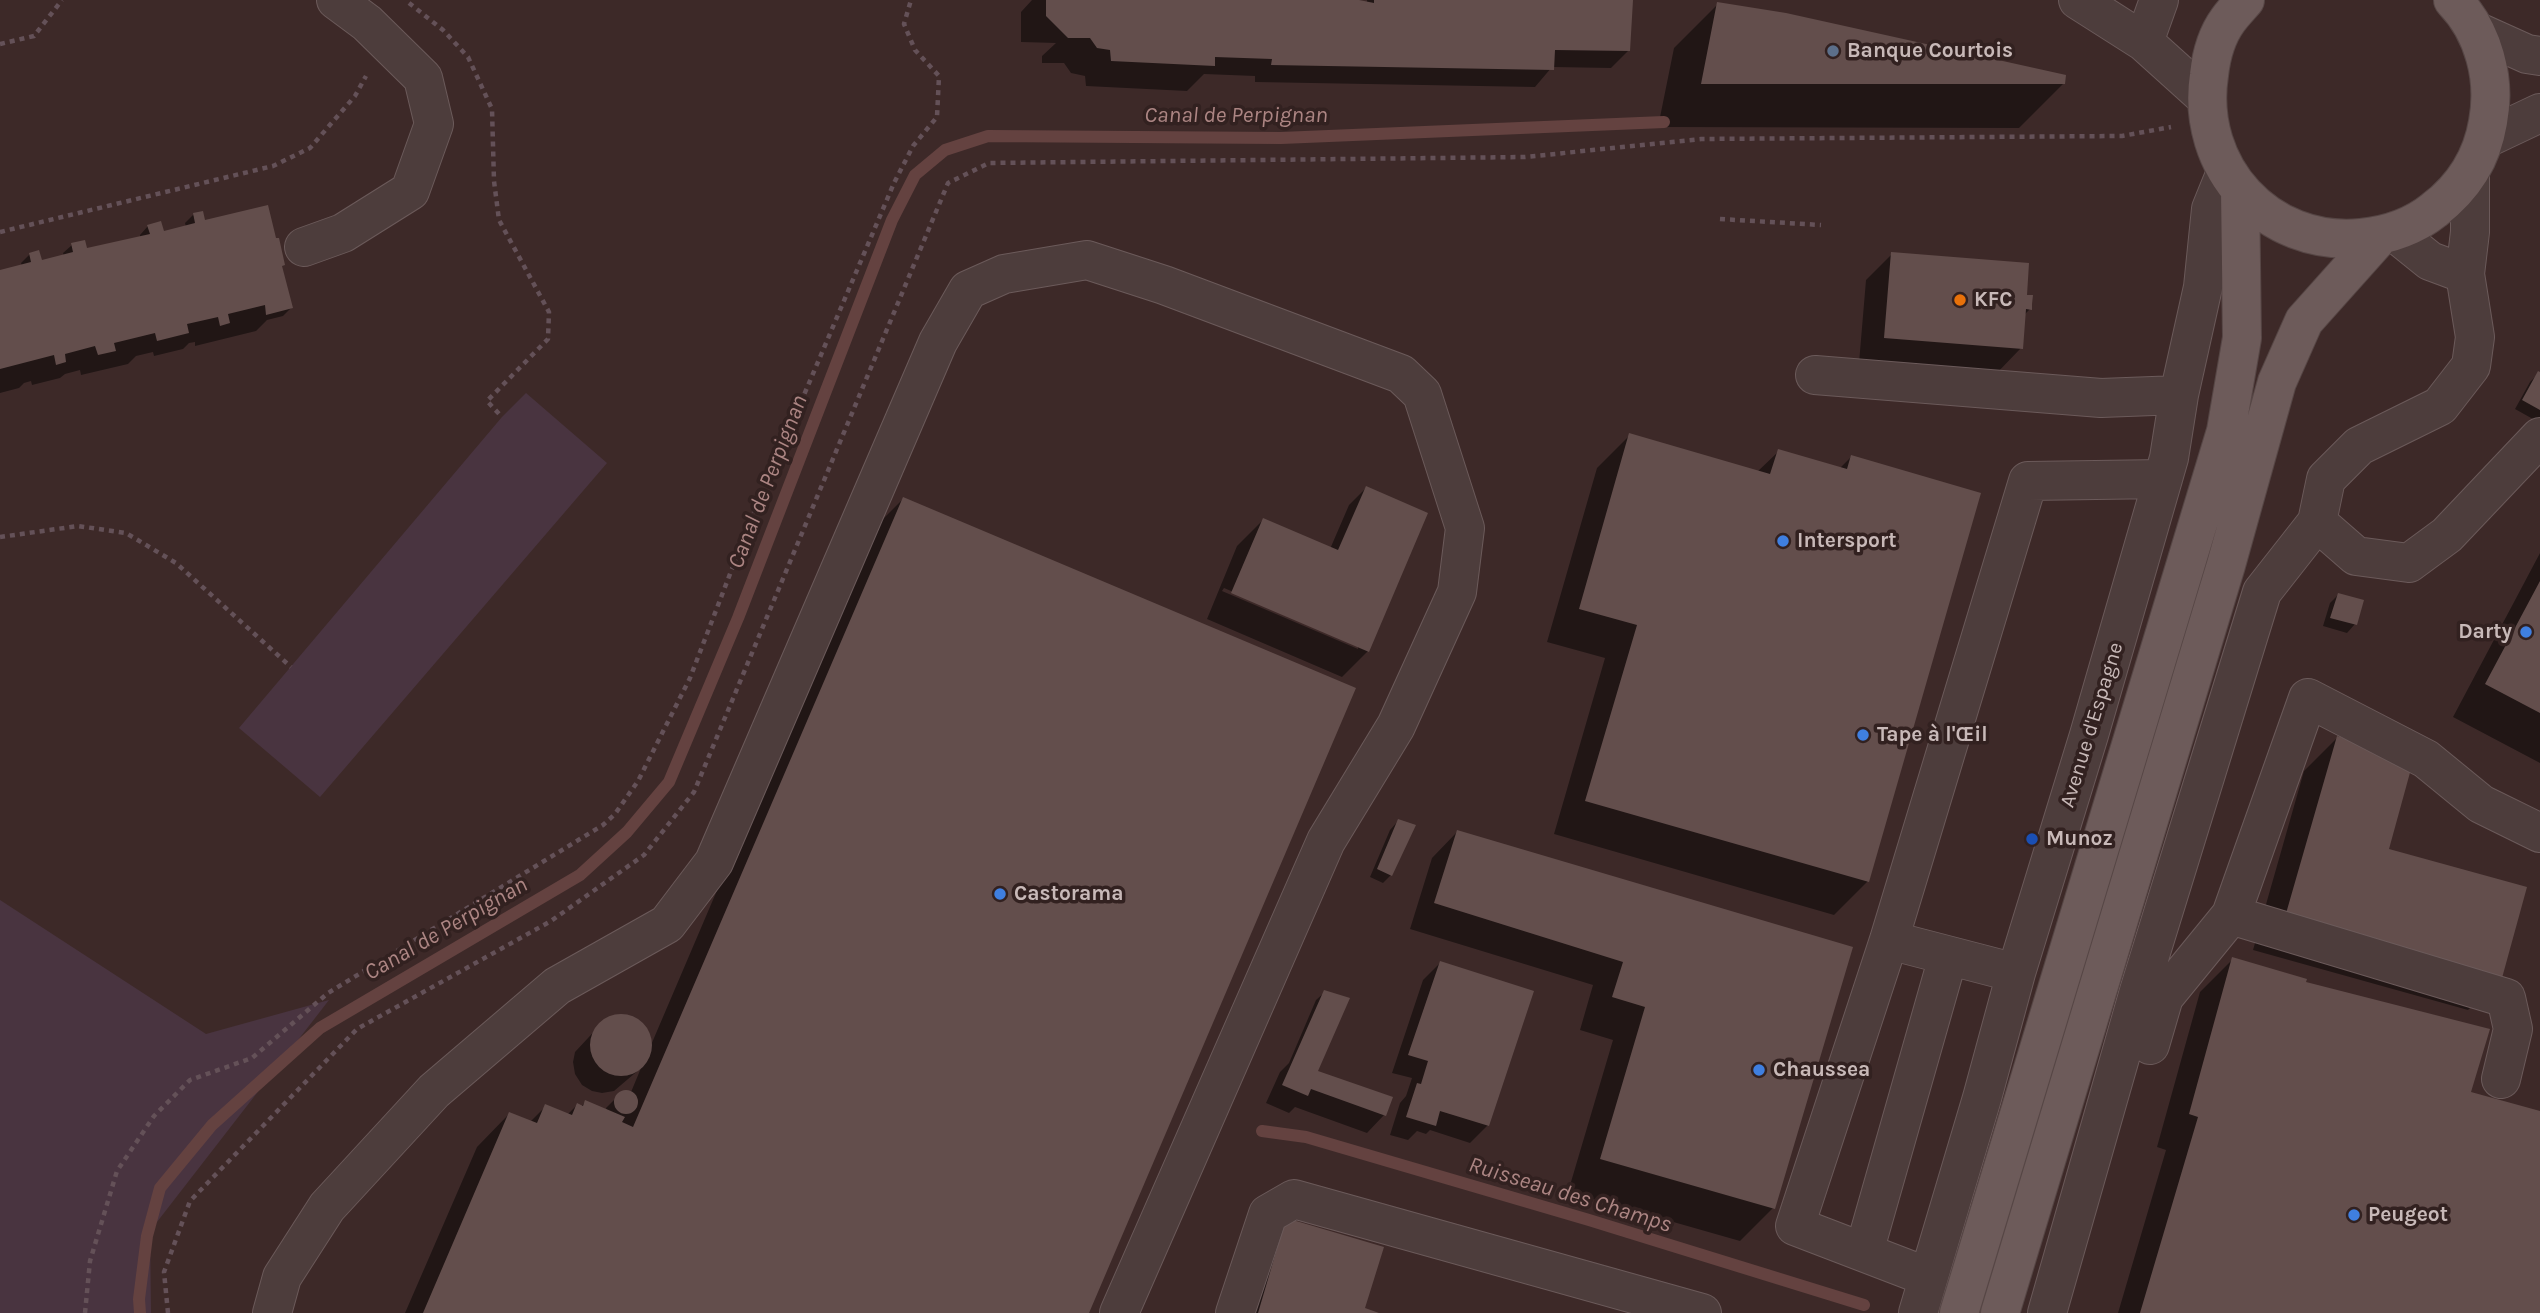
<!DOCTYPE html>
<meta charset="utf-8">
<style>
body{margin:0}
canvas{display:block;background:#3d2928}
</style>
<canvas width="2540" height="1313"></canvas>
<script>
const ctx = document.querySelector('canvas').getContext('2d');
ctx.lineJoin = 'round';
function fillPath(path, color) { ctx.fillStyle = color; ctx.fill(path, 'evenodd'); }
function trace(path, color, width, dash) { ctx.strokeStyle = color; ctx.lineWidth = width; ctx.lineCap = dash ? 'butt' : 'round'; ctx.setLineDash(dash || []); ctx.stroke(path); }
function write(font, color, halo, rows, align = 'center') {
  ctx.font = font + ' Karla,sans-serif'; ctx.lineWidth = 7; ctx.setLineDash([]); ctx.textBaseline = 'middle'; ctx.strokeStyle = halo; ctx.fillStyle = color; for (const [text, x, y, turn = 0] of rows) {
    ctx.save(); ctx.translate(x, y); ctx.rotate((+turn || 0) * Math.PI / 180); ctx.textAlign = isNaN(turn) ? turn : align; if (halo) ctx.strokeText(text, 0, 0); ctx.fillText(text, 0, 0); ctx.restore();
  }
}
fillPath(new Path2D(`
 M526,393L607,463L320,797L239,728L502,417Z
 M0,900L206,1034L329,1000L150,1231L151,1313H0Z`), '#493440');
fillPath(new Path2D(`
 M1032,0H1357L1367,4V0H1631L1628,51L1611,68L1552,67L1535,87L1255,82V76L1204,74L1187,91L1086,86L1085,76L1071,73L1064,63H1042V56L1056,43L1021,42V12Z
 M1718,4L2064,83L2019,128L1658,127L1674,48Z
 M193,215L204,224L281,267L291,308L283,316L267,320L256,331L195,346V342L189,343L183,349L154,356L153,352L136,356L128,364L81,375L80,370L65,374L60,378L32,385L31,381L24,383L19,388L0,393V271L22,266L21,263L30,254L40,262L64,256L63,253L72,245L86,250L140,238V235L148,226L163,233L186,227L185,223Z
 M1892,254L2025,296L2030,309L2024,315L2021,348L1996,374L1859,363L1866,280Z
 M2538,374H2540V423L2515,409L2530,382Z
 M1630,435L1757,472L1779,451L1839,469L1851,457L1978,494L1867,882L1834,915L1554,834L1605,658L1547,642L1597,468Z
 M1366,488L1368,651L1342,677L1207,619L1237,546L1263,520L1330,549L1349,505ZM1224,588L1358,645V649L1222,591Z
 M903,499L1087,1313H405L477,1147L509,1114L530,1122L546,1106L567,1115L577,1105L581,1107L585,1102L607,1111L606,1108L622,1092H631L641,1068L614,1091L602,1093L592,1091L582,1085L575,1074L573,1062L575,1052L601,1024L609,1018L621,1016L632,1017L642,1024L649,1034L651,1045L870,532Z
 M2540,553V763L2453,717Z
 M2338,595L2355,624L2347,633L2323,626L2330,603Z
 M2337,738L2387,850L2501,977L2468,1010L2253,950L2304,771Z
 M1398,821L1391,875L1383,883L1370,877L1390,830Z
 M1457,832L1645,888L1773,1208L1740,1241L1568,1192L1613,1040L1580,1030L1593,985L1410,929L1432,858Z
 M2233,959L2304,983L2469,1093L2540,1113V1313H2118L2166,1150L2157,1147L2200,992Z
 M1440,963L1488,1125L1470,1143L1430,1130L1426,1134L1417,1131L1408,1140L1390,1135L1400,1103L1406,1096L1412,1078L1392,1073L1423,980Z
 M1325,992L1316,1072L1384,1115L1367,1133L1295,1107L1289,1113L1266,1103L1280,1072L1289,1063L1316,1000Z
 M1278,1228L1363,1310L1375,1313H1241Z`), '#0007');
trace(new Path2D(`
 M1262,1131L1306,1137L1589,1220L1864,1305
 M140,1313L139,1299L147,1236L160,1188L212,1125L320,1028L580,875L627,832L669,782L738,618L892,220L915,175L945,150L988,136L1281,138L1664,122`), '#644240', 12);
fillPath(new Path2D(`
 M1046,0H1359L1374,3V0H1633L1630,51L1555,50L1554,70L1271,65L1272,59L1215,57V66L1111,61L1110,50L1097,48L1090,38H1068L1046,16Z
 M1717,2L1786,13L2066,75L2065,84H1701Z
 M268,205L276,238H279L285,265L282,266L293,308L266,315L265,305L228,314L230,323L220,326L218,317L187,324L189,333L157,341L155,333L114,343L116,351L98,355L95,346L65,354L66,362L56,365L54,355L0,369V270L31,262L29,253L39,250L42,260L73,252L71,243L85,240L87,248L150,234L147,225L161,221L164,231L195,223L193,213L203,211L205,220Z
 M1891,252L2029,263L2027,295H2033L2032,304V310L2026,309L2023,349L1884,338Z
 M2538,371L2540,372V410L2522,400Z
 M1629,433L1770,474L1778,449L1847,469L1851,455L1981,493L1869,882L1585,801L1637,625L1579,609Z
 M1366,486L1428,513L1369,652L1231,593L1263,518L1338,550Z
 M903,497L1356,688L1089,1313H423L509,1112L537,1123L545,1104L572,1115L577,1103L583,1106L585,1100L625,1117L622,1122L633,1127Z
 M2540,581V713L2485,684Z
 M2338,593L2364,600L2357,625L2330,618Z
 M2337,736L2414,758L2389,849L2527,887L2502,978L2285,917Z
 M1398,819L1416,825L1392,876L1377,869Z
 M1457,830L1853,947L1775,1209L1600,1159L1645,1007L1612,997L1623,962L1434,903Z
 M2232,957L2307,979L2306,982L2490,1029L2471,1092L2540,1111V1313H2140L2198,1117L2189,1114Z
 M1440,961L1534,991L1489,1126L1440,1111L1436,1126L1406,1117L1417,1083L1421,1084L1428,1061L1408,1055Z
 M1324,990L1350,998L1318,1071L1393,1097L1386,1116L1311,1089L1308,1096L1282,1085Z
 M590 1045a31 31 0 1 1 62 0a31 31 0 1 1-62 0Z
 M614 1102a12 12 0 1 1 24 0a12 12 0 1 1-24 0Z
 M1286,1218L1384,1247L1365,1308L1379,1313H1258Z`), '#634e4c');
const minor = new Path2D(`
 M2078,0L2144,42L2205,97
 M2476,31L2527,54L2540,56
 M2144,42L2159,0
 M2485,139L2540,113
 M2394,232L2430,261L2465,274
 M304,247L343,233L410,191L434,124L423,78L367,23L336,0
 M1815,375L2101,398L2179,395
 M2317,522L2356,556L2409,563L2447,535L2540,437
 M2231,915L2506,998L2513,1029L2501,1079
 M1889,940L2016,973
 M2150,1045L2164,997L2231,915L2308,698L2426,759L2481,804L2540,833
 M1864,1252L1948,957
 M1928,1277L1795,1226L1889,940L2028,481L2163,479
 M272,1313L282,1277L327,1207L434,1091L557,986L667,924L714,862L938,342L968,290L1004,274L1087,260L1164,285L1401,374L1422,394L1465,528L1457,592L1396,726L1326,841L1119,1313
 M1235,1313L1268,1214L1294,1199L1702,1313
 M1918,1313L1982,1098L2016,973L2089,735L2169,458L2179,395L2203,287L2211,209L2226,172
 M2047,1313L2139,991L2262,592L2317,522L2326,479L2359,446L2440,406L2471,366L2475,337L2465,274L2470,232V173`);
const major = new Path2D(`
 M2245,0C2239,7 2233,13 2228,20C2217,35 2211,57 2209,75C2195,167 2267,247 2361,238C2389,235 2413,227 2434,210C2463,188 2482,158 2488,122C2496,79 2484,32 2453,0
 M1959,1313L2226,431L2242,338L2240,190
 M2000,1313L2226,565L2277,382L2304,321L2380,236`);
trace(minor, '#6b5a5a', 40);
trace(major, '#564645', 40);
trace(new Path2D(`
 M409,3L443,30L468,57L492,109L494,181L499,220L549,312L548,339L487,401L502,417
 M0,44L34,36L62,0
 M1720,219L1821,225
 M0,232L273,166L310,148L355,96L366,76
 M0,537L78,526L126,533L176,563L291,667
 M85,1313L90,1261L117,1171L154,1116L190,1080L252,1058L328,993L603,825L615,814L638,781L690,678L750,522L894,183L913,146L937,117L939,76L915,50L904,24L911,0
 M168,1313L164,1272L190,1201L357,1029L551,921L644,855L694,792L948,183L989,163L1525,157L1701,139L2122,136L2171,127`), '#645158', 4.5, [5, 5]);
trace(minor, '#4d3d3c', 38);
trace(major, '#6d5b5a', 38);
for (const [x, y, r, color] of [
 [1833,51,7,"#5c6f8a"],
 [1960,300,7,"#e8710a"],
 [1783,541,7,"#3f7fe0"],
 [2526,632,7,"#3f7fe0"],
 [1863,735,7,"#3f7fe0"],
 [2032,839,7,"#1a4fb4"],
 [1000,894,7,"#3f7fe0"],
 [1759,1070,7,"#3f7fe0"],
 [2354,1215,7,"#3f7fe0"]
]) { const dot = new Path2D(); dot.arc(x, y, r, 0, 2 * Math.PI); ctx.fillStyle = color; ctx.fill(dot); trace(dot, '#322120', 2.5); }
write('bold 21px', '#c8b9b8', '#322120', [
 ["Banque Courtois",1847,51],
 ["KFC",1974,300],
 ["Intersport",1797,541],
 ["Darty",2512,632,"right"],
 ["Tape à l'Œil",1877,735],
 ["Munoz",2046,839],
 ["Castorama",1014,894],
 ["Chaussea",1773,1070],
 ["Peugeot",2368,1215]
], 'left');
write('21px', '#c8b9b8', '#322120', [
 ["Avenue d'Espagne",2092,725,-73]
]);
write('italic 23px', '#ac8583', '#322120', [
 ["Canal de Perpignan",1236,115],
 ["Canal de Perpignan",768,482,-69],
 ["Canal de Perpignan",446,929,-30],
 ["Ruisseau des Champs",1570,1195,17]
]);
</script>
